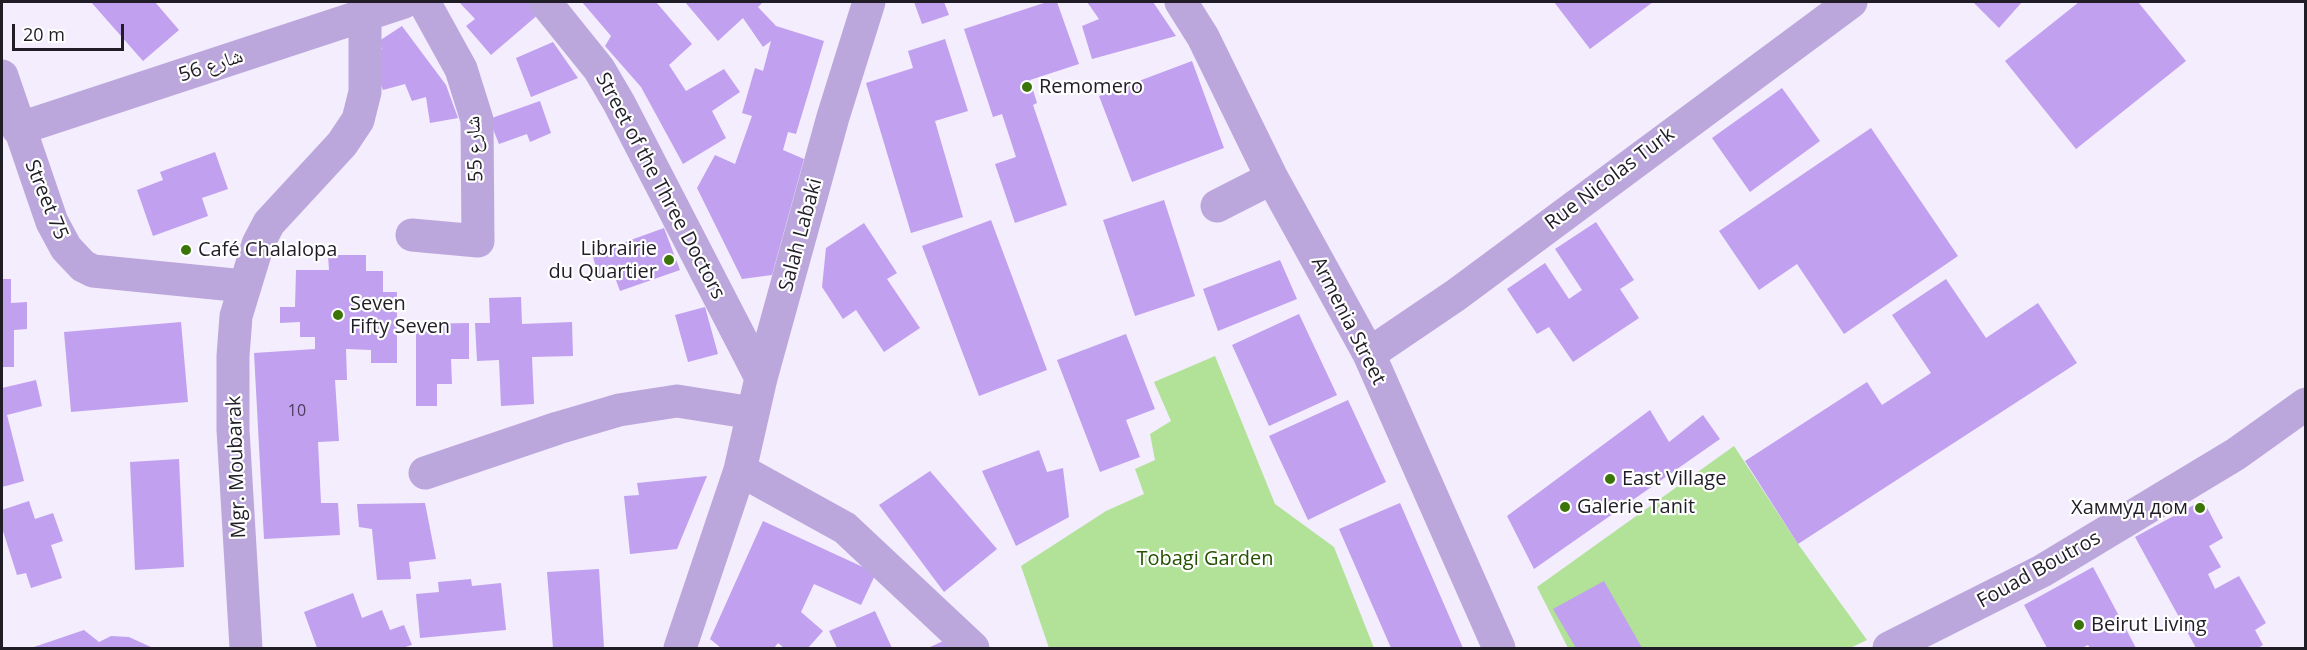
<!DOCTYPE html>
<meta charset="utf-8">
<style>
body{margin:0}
#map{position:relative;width:2307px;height:650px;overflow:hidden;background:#f3edfe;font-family:"Open Sans",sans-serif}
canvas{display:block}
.frame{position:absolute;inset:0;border:3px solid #211d27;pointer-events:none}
.scale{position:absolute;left:12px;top:24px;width:112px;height:27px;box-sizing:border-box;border:3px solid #211d27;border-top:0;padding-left:8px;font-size:18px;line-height:21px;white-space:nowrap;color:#211d27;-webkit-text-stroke:4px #fff;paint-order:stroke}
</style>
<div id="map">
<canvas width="2307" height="650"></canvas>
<div class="frame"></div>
<div class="scale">20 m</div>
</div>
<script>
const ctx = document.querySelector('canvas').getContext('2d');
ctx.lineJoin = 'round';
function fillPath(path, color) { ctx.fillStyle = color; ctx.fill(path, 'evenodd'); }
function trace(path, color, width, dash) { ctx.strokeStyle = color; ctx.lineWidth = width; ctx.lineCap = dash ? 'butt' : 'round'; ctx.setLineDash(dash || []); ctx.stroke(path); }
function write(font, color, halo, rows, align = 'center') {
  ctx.font = font + ' "Open Sans","Noto Naskh Arabic",sans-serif'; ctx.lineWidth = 4.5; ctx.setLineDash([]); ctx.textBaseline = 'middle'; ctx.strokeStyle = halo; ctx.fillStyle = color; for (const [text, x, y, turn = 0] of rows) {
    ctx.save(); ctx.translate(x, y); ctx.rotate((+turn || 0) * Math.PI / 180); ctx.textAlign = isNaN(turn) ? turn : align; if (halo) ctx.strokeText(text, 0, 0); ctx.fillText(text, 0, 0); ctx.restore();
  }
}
fillPath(new Path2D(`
 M1215,356L1275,504L1334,547L1374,648H1049L1021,566L1106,511L1144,494L1135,469L1155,460L1150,434L1171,421L1154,382Z
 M1734,446L1798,544L1867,640L1850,648H1568L1537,587Z`), '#b1e298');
fillPath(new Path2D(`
 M91,2H155L179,30L143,61Z
 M459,2H529L540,13L491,55L466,26L475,19Z
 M582,2H656L692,44L669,65L686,91L724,69L740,92L712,111L726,138L683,164L641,87L605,46L611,36Z
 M685,2H763L758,7L776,26L824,41L796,134L788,132L783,150L804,159L772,275L742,279L697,188L715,155L735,164L752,116L742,113L755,68L763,71L771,41L763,47L743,18L718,41Z
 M914,2H944L949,15L922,24Z
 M1047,2H1057L1079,64L1030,80L1037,103L1033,105L1067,205L1015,223L995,164L1016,157L1002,114L993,117L964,29Z
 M1087,2H1153L1176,36L1092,59L1082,26L1099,19Z
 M1554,2H1653L1590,49Z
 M1973,2H2022L1999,28Z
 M2079,2H2138L2186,61L2076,149L2005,61Z
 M402,26L446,85L458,118L430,123L426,97L412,101L405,84L383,90L369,55L382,49L379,41Z
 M945,39L968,111L935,121L963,217L911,233L866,83L913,68L908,51Z
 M553,42L578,78L531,97L516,58Z
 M1192,61L1224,148L1132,182L1099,96Z
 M1782,88L1820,141L1750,192L1712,138Z
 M540,101L551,133L530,142L527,134L499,144L489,119Z
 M1871,128L1958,256L1844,334L1797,264L1759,290L1719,231Z
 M215,152L228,189L202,198L208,216L153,236L137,190L163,180L160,172Z
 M1164,200L1195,296L1135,316L1103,220Z
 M991,220L1047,370L979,396L922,246Z
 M1596,222L1634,280L1620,289L1639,318L1573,362L1549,327L1537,334L1507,289L1545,263L1569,299L1582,290L1555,249Z
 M864,223L897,273L887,279L920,328L884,352L856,310L843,319L822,287L826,248Z
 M664,228L680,270L620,291L613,272L599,277L592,254Z
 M328,255H366V271H383V292H397V363H371V350L346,349L347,380H335L339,441L318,442L321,503H338L340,535L264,539L254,353L315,349V337H300V322L280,323V307H295L296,270H329Z
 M1280,260L1297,299L1218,331L1203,289Z
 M2,279H11V303L27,302V329L14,330V367H2Z
 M1946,279L1986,338L2038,303L2077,363L1798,544L1745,461L1867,382L1882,405L1931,373L1892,315Z
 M521,297L522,324L572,322L573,356L532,357L534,404L501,406L499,360L477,361L475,323H490L489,298Z
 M705,307L718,354L688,362L675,315Z
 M1299,314L1337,395L1269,426L1232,345Z
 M181,322L188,402L71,412L64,332Z
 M469,323V359H451L452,384H437V406H416V324Z
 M1126,334L1155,409L1126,420L1140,457L1100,472L1057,360Z
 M36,380L42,406L7,415L24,481L2,487V388Z
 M1348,400L1386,482L1308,520L1269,436Z
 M1650,410L1669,442L1703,415L1720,439L1534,569L1507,516Z
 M1039,450L1047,472L1063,468L1069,517L1016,546L982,471Z
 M179,459L184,567L135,570L130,462Z
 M930,471L997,549L944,592L879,505Z
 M707,476L677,549L630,554L624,496L639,495L637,483Z
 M2203,500L2223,538L2209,546L2221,567L2208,574L2215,589L2239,576L2266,623L2255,630L2263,645L2258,648H2196L2135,537Z
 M29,501L35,519L53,513L63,541L51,545L62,578L31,588L26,573L17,575L2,528V510Z
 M425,503L436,559L409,562L411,579L377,580L372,529L359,527L357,504Z
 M1400,503L1463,648H1391L1339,529Z
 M763,521L876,573L861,605L814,584L801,612L823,631L808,648H784L778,643L774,648H721L710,639Z
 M2093,567L2136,648H2090L2088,645L2082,648H2047L2024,605Z
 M599,569L604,648H553L547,572Z
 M471,579L472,586L501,583L506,630L420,638L416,594L439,592L438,582Z
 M1604,581L1642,648H1576L1553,609Z
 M353,593L362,618L382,610L390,630L404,625L412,645L402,648H317L304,612Z
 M875,611L892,648H837L829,631Z
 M84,630L99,642L111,636L129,637L153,648H31Z
 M952,637L957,648H928Z`), '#c0a0ef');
trace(new Path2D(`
 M545,2L599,69L619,103L761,378
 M1181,2L1203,37L1272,178L1369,354L1499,648
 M2,76L52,222L66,248L83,266L93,271L244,286
 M18,129L404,2
 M1217,206L1272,178
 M412,235L478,241L477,120L461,69L424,2
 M1369,354L1456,295L1851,2
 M740,470L845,528L973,648
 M425,473L558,428L619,410L677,401L753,413
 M246,648L233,430V356L236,316L258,244L269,223L342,144L358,120L365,92V15
 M680,648L740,470L761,378L833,117L869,2
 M1889,648L2042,571L2236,454L2306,404`), '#bca7dd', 33);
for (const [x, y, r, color] of [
 [1027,87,6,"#3b7509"],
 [186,250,6,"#3b7509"],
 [669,260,6,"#3b7509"],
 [338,315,6,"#3b7509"],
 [1610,479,6,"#3b7509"],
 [1565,507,6,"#3b7509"],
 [2200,508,6,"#3b7509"],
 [2079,625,6,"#3b7509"]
]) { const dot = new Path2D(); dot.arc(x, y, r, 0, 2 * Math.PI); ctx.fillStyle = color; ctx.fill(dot); trace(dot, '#fff', 2); }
write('16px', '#493e59', null, [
 ["10",297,411]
]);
write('20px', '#211d27', '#fff', [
 ["شارع 56",211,66,-18],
 ["شارع 55",475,149,-93],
 ["Rue Nicolas Turk",1610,179,-37],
 ["Street of the Three Doctors",660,186,62],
 ["Street 75",46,200,68],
 ["Salah Labaki",801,235,-75],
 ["Armenia Street",1348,321,63],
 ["Mgr. Moubarak",237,467,-92],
 ["Fouad Boutros",2039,570,-29]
]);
write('20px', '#211d27', '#fff', [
 ["Remomero",1039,87],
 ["Librairie",657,249,"right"],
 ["du Quartier",657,272,"right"],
 ["Café Chalalopa",198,250],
 ["Seven",350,304],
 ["Fifty Seven",350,327],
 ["East Village",1622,479],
 ["Galerie Tanit",1577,507],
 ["Хаммуд дом",2188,508,"right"],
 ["Beirut Living",2091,625]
], 'left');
write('20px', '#255200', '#fff', [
 ["Tobagi Garden",1205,559]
]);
</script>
